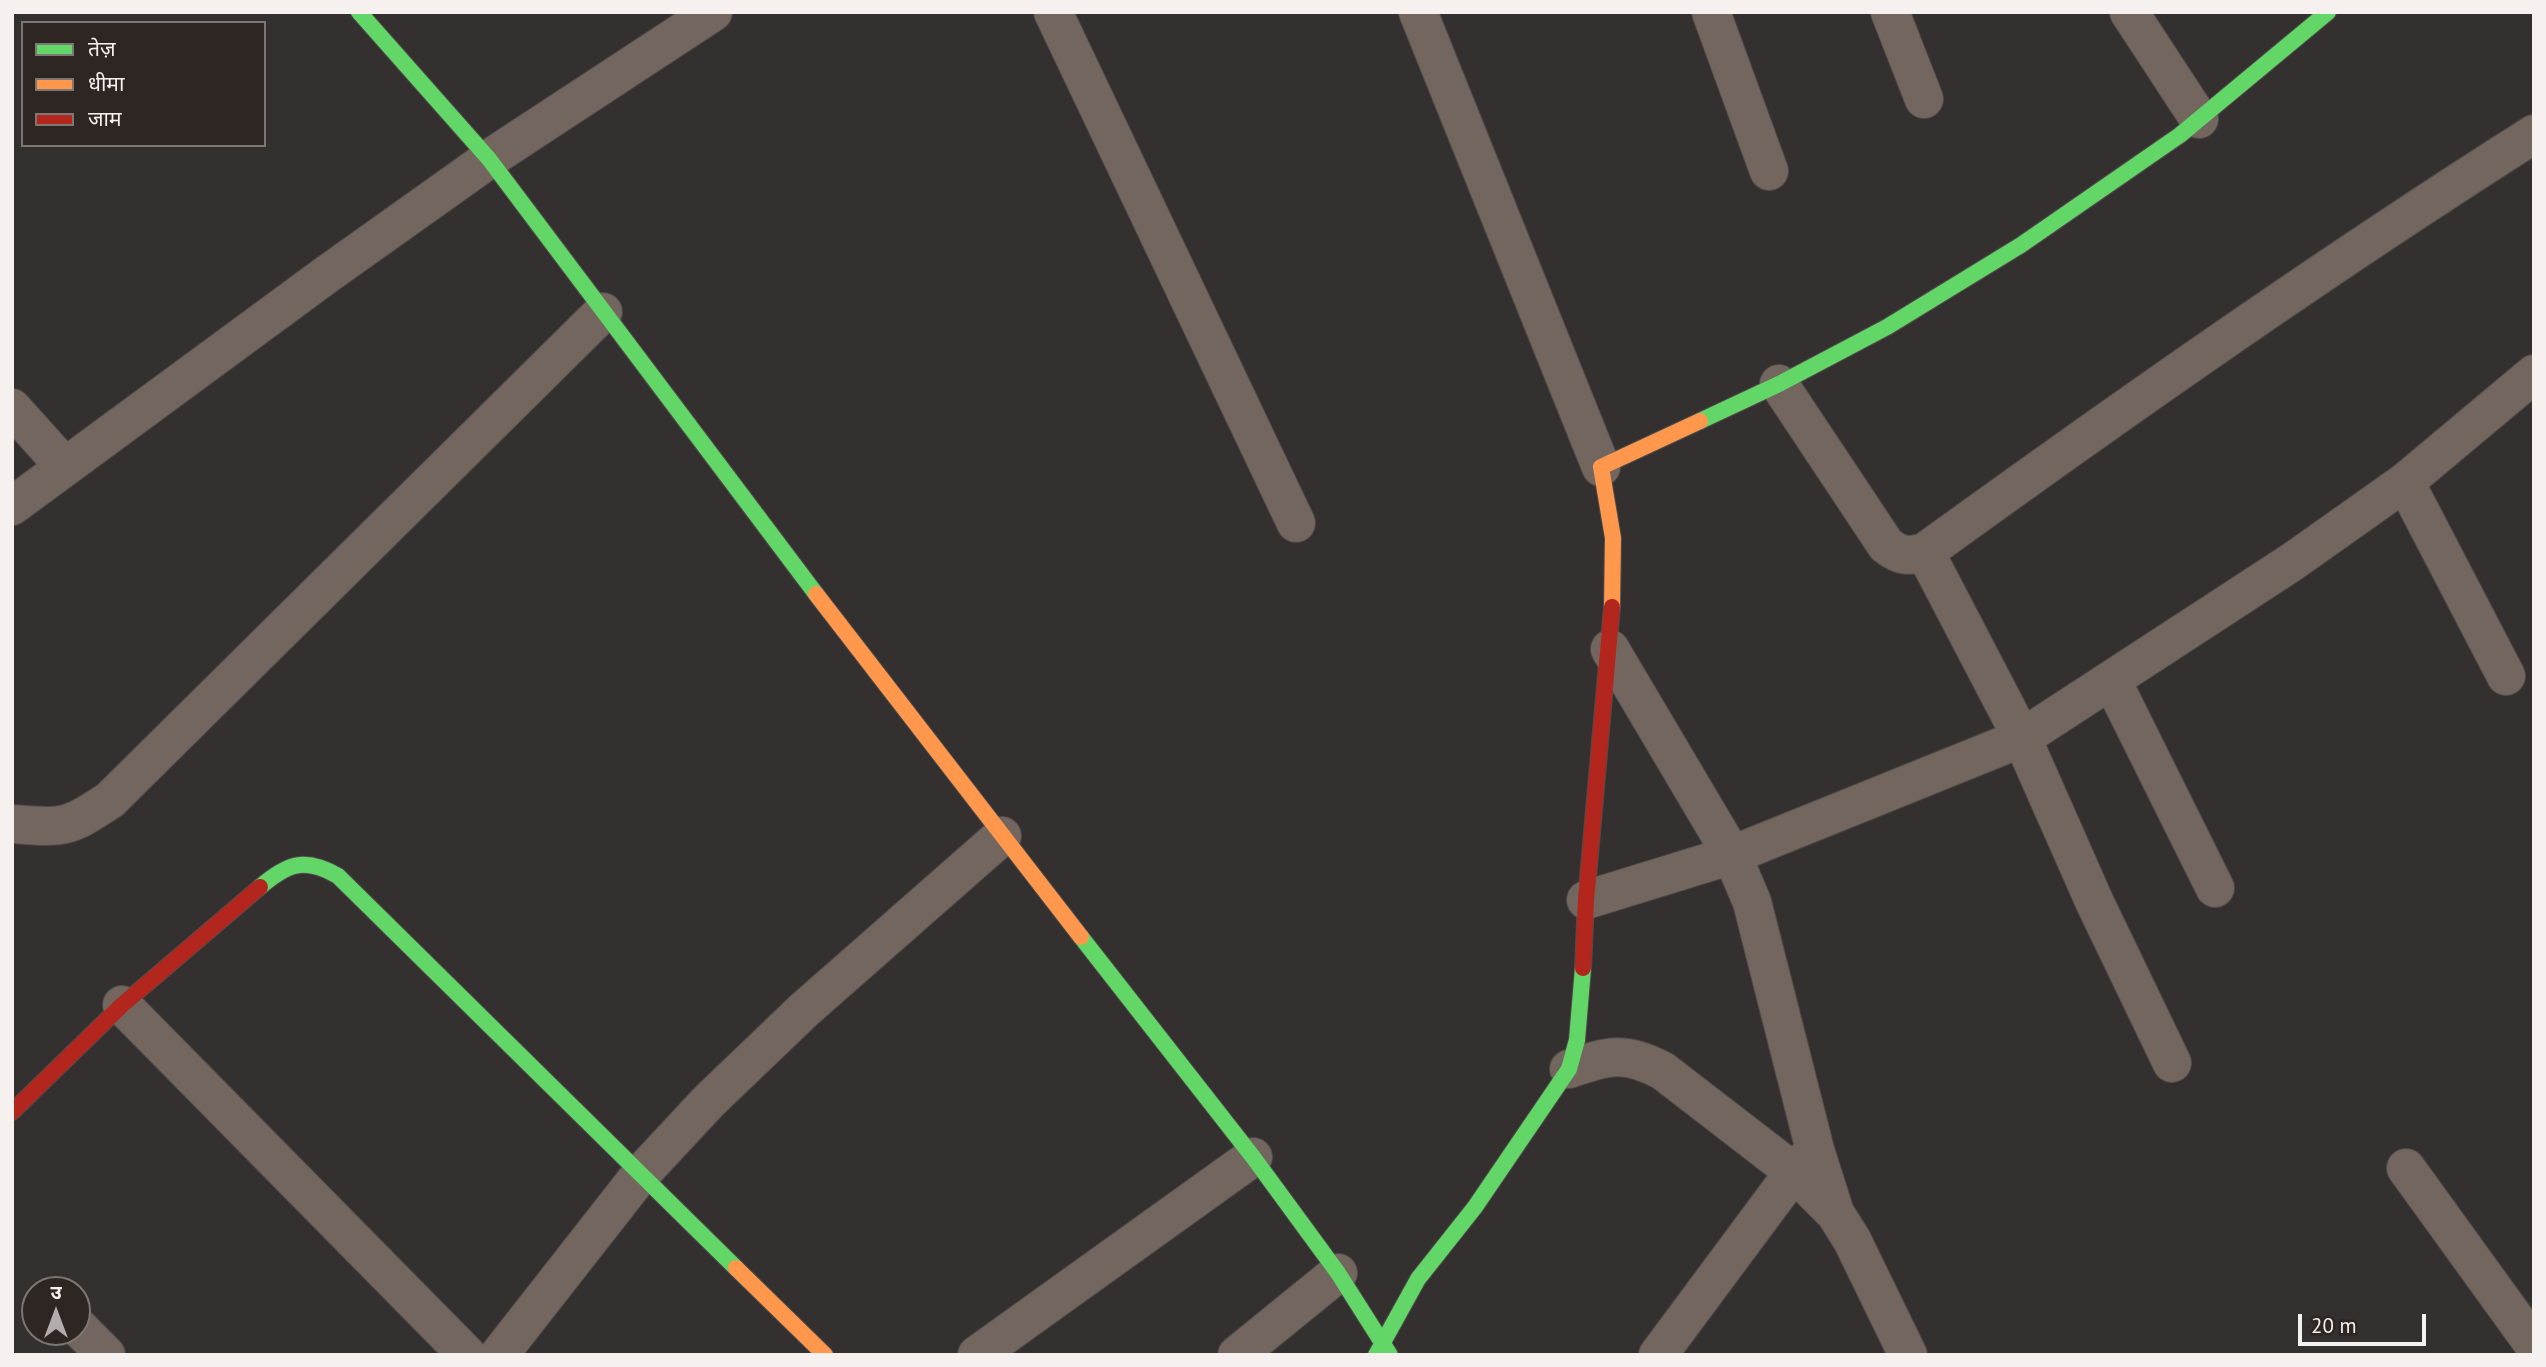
<!DOCTYPE html>
<meta charset="utf-8">
<style>
body{margin:0}
#map{position:relative;width:2546px;height:1367px;overflow:hidden;background:#34302f;font-family:"PT Sans","Noto Sans Devanagari",sans-serif}
canvas{display:block}
.frame{position:absolute;inset:0;border:14px solid #f6f1ee;pointer-events:none}
.legend{position:absolute;left:21px;top:21px;width:245px;height:126px;box-sizing:border-box;background:#2d2622;border:2px solid #7d7774;margin:0;padding:9px 12px;list-style:none;font-size:21px;color:#f6f1ee}
.legend li{display:flex;align-items:center;gap:14px;height:35px}
.legend b{width:35px;border:2px solid #7d7774}
.north{position:absolute;left:21px;top:1276px;width:70px;height:70px;box-sizing:border-box;background:#2d2622;border:2px solid #7d7774;border-radius:50%;rotate:0deg;font-size:19px;font-weight:700;line-height:28px;text-align:center;color:#f6f1ee}
.north::after{content:'';display:block;margin:auto;width:24px;height:32px;background:#b2adab;clip-path:polygon(50% 0,100% 100%,50% 72%,0 100%)}
.scale{position:absolute;left:2298px;top:1314px;width:128px;height:32px;box-sizing:border-box;border:4px solid #f6f1ee;border-top:0;padding-left:9px;font-size:21px;line-height:24px;white-space:nowrap;color:#f6f1ee;-webkit-text-stroke:5px #2d2622;paint-order:stroke}
</style>
<div id="map">
<canvas width="2546" height="1367"></canvas>
<div class="frame"></div>
<ul class="legend">
<li><b style="height:9px;background:#63d668"></b>तेज़</li>
<li><b style="height:9px;background:#ff974d"></b>धीमा</li>
<li><b style="height:9px;background:#b3261e"></b>जाम</li>
</ul>
<div class="north">उ</div>
<div class="scale">20 m</div>
</div>
<script>
const ctx = document.querySelector('canvas').getContext('2d');
ctx.lineJoin = 'round';
function trace(path, color, width, dash) { ctx.strokeStyle = color; ctx.lineWidth = width; ctx.lineCap = dash ? 'butt' : 'round'; ctx.setLineDash(dash || []); ctx.stroke(path); }
const street = new Path2D(`
 M1053,12L1296,523
 M1418,12L1601,467
 M1711,12L1769,171
 M1890,12L1924,99
 M2129,12L2199,119
 M1779,384L1886,545C1900,556 1908,557 1925,552L2022,738L2095,903L2172,1063
 M12,408L65,467
 M2405,482L2506,676
 M12,506L326,275L489,159L713,12
 M1925,552C2124,408 2326,266 2534,134
 M1610,649L1732,855L1752,902L1815,1150L1835,1213
 M2112,681L2215,888
 M12,824C64,828 66,829 110,800L603,312
 M1586,900L1732,855L2022,738L2292,562L2405,482L2534,374
 M122,1005L467,1355
 M1569,1069C1608,1056 1624,1050 1663,1071L1794,1172L1835,1213L1852,1240L1908,1355
 M2406,1168L2534,1345
 M77,1326L106,1355
 M499,1355L640,1175L709,1101L804,1010L1002,836
 M977,1355L1253,1157
 M1237,1355L1338,1273
 M1658,1355L1794,1172L1811,1154`);
const fast = new Path2D(`
 M359,12L489,159L816,594
 M1700,421L1779,384L1887,327L2021,245L2180,135L2328,12
 M260,887C288,863 305,857 338,876L736,1268
 M1081,937L1253,1157L1338,1273L1390,1355
 M1376,1355L1418,1279L1475,1207L1569,1069L1577,1040L1583,968`);
const slow = new Path2D(`
 M816,594L1081,937
 M1612,607L1613,538L1601,467L1700,421
 M736,1268L825,1355`);
const jam = new Path2D(`
 M1583,968L1586,900L1612,607
 M12,1112L122,1005L260,887`);
trace(street, '#4e4c4b', 40);
trace(fast, '#4e4c4b', 18);
trace(slow, '#4e4c4b', 18);
trace(jam, '#4e4c4b', 18);
trace(street, '#73665f', 38);
trace(fast, '#63d668', 16);
trace(slow, '#ff974d', 16);
trace(jam, '#b3261e', 16);
</script>
